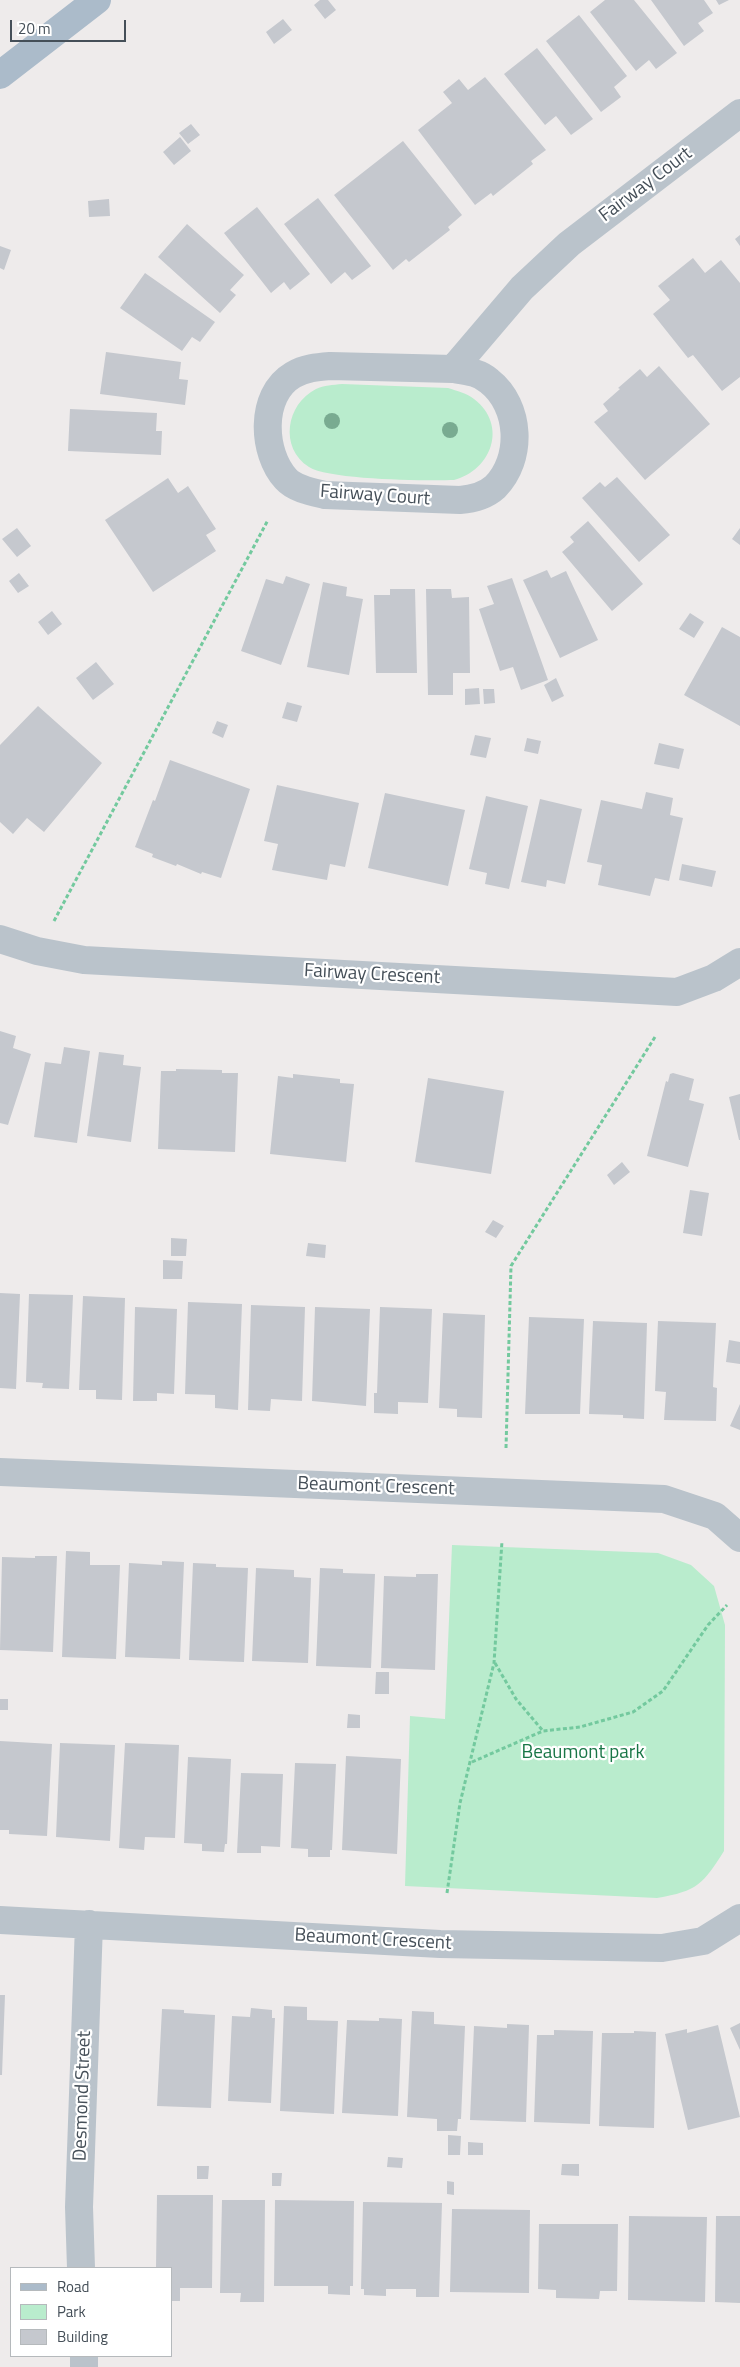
<!DOCTYPE html>
<style>
body{margin:0}
#map{position:relative;width:740px;height:2367px;overflow:hidden;background:#eeebeb;font-family:"Titillium Web",sans-serif}
canvas{display:block}
.legend{position:absolute;left:10px;top:2267px;width:162px;height:90px;box-sizing:border-box;background:#fff;border:1px solid #b5b9bc;margin:0;padding:6px 9px;list-style:none;font-size:15px;color:#454f58}
.legend li{display:flex;align-items:center;gap:10px;height:25px}
.legend b{width:25px;border:1px solid #b5b9bc}
.scale{position:absolute;left:10px;top:20px;width:116px;height:22px;box-sizing:border-box;border:2px solid #454f58;border-top:0;padding-left:6px;font-size:15px;line-height:18px;white-space:nowrap;color:#454f58;-webkit-text-stroke:4px #fff;paint-order:stroke}
</style>
<div id="map">
<canvas width="740" height="2367"></canvas>
<ul class="legend">
<li><b style="height:6px;background:#abbbca"></b>Road</li>
<li><b style="height:14px;background:#b9eccd"></b>Park</li>
<li><b style="height:14px;background:#c5c8ce"></b>Building</li>
</ul>
<div class="scale">20 m</div>
</div>
<script>
const ctx = document.querySelector('canvas').getContext('2d');
ctx.lineJoin = 'round';
function fillPath(path, color) { ctx.fillStyle = color; ctx.fill(path, 'evenodd'); }
function trace(path, color, width, dash) { ctx.strokeStyle = color; ctx.lineWidth = width; ctx.lineCap = dash ? 'butt' : 'round'; ctx.setLineDash(dash || []); ctx.stroke(path); }
function write(font, color, halo, rows, align = 'center') {
  ctx.font = font + ' "Titillium Web",sans-serif'; ctx.lineWidth = 4.5; ctx.setLineDash([]); ctx.textBaseline = 'middle'; ctx.strokeStyle = halo; ctx.fillStyle = color; for (const [text, x, y, turn = 0] of rows) {
    ctx.save(); ctx.translate(x, y); ctx.rotate((+turn || 0) * Math.PI / 180); ctx.textAlign = isNaN(turn) ? turn : align; if (halo) ctx.strokeText(text, 0, 0); ctx.fillText(text, 0, 0); ctx.restore();
  }
}
fillPath(new Path2D(`
 M342,384L448,388C457,391 467,393 474,399C508,425 492,470 454,480C427,481 329,480 309,467C279,448 286,404 316,389C324,385 333,385 342,384Z
 M452,1545L658,1553L691,1565L714,1586L725,1625L724,1851C703,1884 698,1891 657,1898L405,1886L410,1716L445,1719Z`), '#b9eccd');
fillPath(new Path2D(`
 M320,0H328L336,10L325,19L314,5Z
 M605,0H634L677,53L656,69L649,60L636,71L590,12Z
 M651,0H704L713,13L698,23L704,31L684,46Z
 M716,0H729L719,5Z
 M579,15L627,76L614,87L621,97L601,112L546,41Z
 M283,19L292,30L274,44L266,32Z
 M537,48L593,119L571,135L556,116L545,125L504,74Z
 M485,77L546,150L531,161L533,164L493,196L491,193L475,205L418,130L452,103L443,92L459,79L468,90Z
 M191,124L200,135L188,144L179,133Z
 M180,137L191,151L174,165L163,152Z
 M403,141L462,215L448,227L450,230L409,262L406,259L393,270L334,195Z
 M318,198L371,266L352,280L345,272L331,284L284,224Z
 M109,199L110,216L89,217L88,201Z
 M257,207L310,274L290,290L284,282L271,293L224,233Z
 M187,224L244,275L230,290L236,295L220,313L158,257Z
 M740,235V246L735,239Z
 M0,246L11,250L4,270L0,268Z
 M693,258L705,273L721,260L740,283V377L722,391L693,355L688,358L653,314L670,300L658,286Z
 M145,273L215,322L200,342L192,337L182,351L120,308Z
 M106,352L181,362L179,379L188,380L185,405L100,394Z
 M659,366L710,424L645,480L594,422L608,411L603,404L620,389L618,388L640,369L647,377Z
 M70,409L157,413L156,431H162L161,455L68,451Z
 M617,477L670,535L639,562L582,498L600,482L605,487Z
 M168,478L178,493L188,486L216,529L206,535L216,551L153,592L105,520Z
 M588,521L643,584L612,611L562,552L574,542L570,537Z
 M17,528L31,546L17,557L2,539Z
 M740,528V545L732,539Z
 M547,570L551,578L566,571L598,640L560,658L523,580Z
 M19,573L29,586L18,593L9,581Z
 M286,576L310,584L281,665L241,651L266,579L283,584Z
 M512,578L548,680L521,690L513,667L500,671L479,609L494,604L487,586Z
 M323,582L347,587L346,596L363,599L349,675L307,667Z
 M390,589H415L417,673H376L374,595H390Z
 M426,589H451L452,598L469,597L470,673H453V695H428Z
 M52,611L62,624L48,635L38,622Z
 M690,613L704,622L694,638L679,629Z
 M722,627L740,637V726L684,695Z
 M96,662L114,684L93,700L76,678Z
 M556,678L564,696L552,702L544,685Z
 M479,688L480,704L465,705V689Z
 M483,689H494L495,703L484,704Z
 M287,702L302,706L297,722L282,718Z
 M38,706L102,763L44,832L27,818L13,834L0,822V745Z
 M217,721L228,725L223,738L212,733Z
 M475,735L491,738L486,758L470,755Z
 M527,738L541,741L538,754L524,751Z
 M659,743L684,749L679,769L654,764Z
 M170,760L250,789L221,878L202,872L201,874L177,864L176,866L152,857L153,854L135,847L153,800L155,801Z
 M277,785L359,803L345,867L330,864L327,880L272,870L278,844L264,841Z
 M646,792L673,798L670,815L683,818L669,881L655,878L650,896L598,885L602,865L587,862L601,800L642,809Z
 M385,793L465,810L448,886L368,868Z
 M486,796L528,806L509,889L485,884L487,873L469,869Z
 M540,799L582,809L565,884L547,880L546,887L521,882Z
 M682,864L716,871L712,887L679,880Z
 M0,1031L16,1036L13,1048L31,1054L8,1125L0,1123Z
 M64,1047L90,1051L77,1143L34,1137L45,1062L61,1064Z
 M99,1052L124,1055L123,1065L141,1067L131,1142L87,1136Z
 M176,1069L222,1070V1073H238L235,1152L158,1149L161,1071H176Z
 M673,1073L694,1079L689,1100L704,1104L688,1167L647,1156L666,1081L668,1082L670,1074Z
 M293,1074L340,1079V1083L354,1084L346,1162L270,1154L278,1076L293,1078Z
 M428,1078L504,1091L491,1174L415,1162Z
 M740,1094V1140H739L729,1097Z
 M622,1162L630,1172L614,1185L607,1175Z
 M690,1190L709,1193L702,1236L683,1233Z
 M493,1220L504,1226L496,1238L485,1232Z
 M171,1238L187,1239L186,1256H171Z
 M308,1243L326,1245L325,1258L306,1256Z
 M163,1260L183,1261L182,1279H163Z
 M0,1293L20,1294L16,1389L0,1388Z
 M29,1294L73,1295L69,1389L42,1388L43,1383L26,1382Z
 M83,1296L125,1298L122,1400L96,1399V1390H79Z
 M188,1302L242,1304L238,1410L215,1408V1395L185,1394Z
 M251,1305L305,1307L302,1401L271,1399L270,1411L248,1410Z
 M135,1307L177,1309L174,1394L157,1393V1401H133Z
 M315,1307L370,1309L366,1406L312,1401Z
 M380,1307L432,1309L428,1403L398,1402V1414L374,1413V1393H377Z
 M443,1313L485,1315L482,1418L457,1417V1409L439,1408Z
 M529,1317L584,1319L580,1414H525Z
 M593,1321L647,1323L644,1419L623,1418V1415L589,1414Z
 M658,1321L716,1323L713,1387L717,1388L716,1421L664,1420L666,1392L655,1391Z
 M729,1340L740,1342V1364L726,1362Z
 M740,1404V1430L730,1426Z
 M66,1551L90,1552V1565H120L116,1659L62,1657Z
 M35,1556H57L53,1652L0,1650L2,1557L35,1558Z
 M162,1561L184,1562L180,1659L125,1657L129,1563L162,1565Z
 M193,1563L216,1564V1567L248,1568L244,1662L189,1660Z
 M256,1568L294,1570V1577L311,1578L308,1663L252,1661Z
 M320,1568L343,1569V1573L375,1574L371,1668L316,1666Z
 M416,1574H438L435,1670L381,1668L384,1576L416,1577Z
 M376,1672H389V1694H375Z
 M0,1699H8V1710H0Z
 M348,1714L360,1715V1728H347Z
 M0,1741L52,1744L47,1836L9,1834V1830H0Z
 M60,1743L115,1745L110,1841L56,1837Z
 M125,1743L179,1745L175,1838L145,1837L144,1850L119,1848Z
 M346,1756L401,1759L397,1854L342,1850Z
 M188,1757L231,1759L227,1844H225L224,1852L202,1851V1844L184,1843Z
 M295,1763L336,1764L332,1850H330V1857H308V1849L291,1848Z
 M241,1773L283,1774L280,1847L261,1846V1853H237Z
 M0,1995H5L2,2075H0Z
 M284,2006L307,2007V2020L338,2021L334,2114L280,2111Z
 M251,2008L272,2010V2018H275L271,2103L228,2101L232,2016L250,2017Z
 M162,2009L184,2010V2013L215,2015L211,2108L157,2106Z
 M412,2011L434,2012V2024L465,2026L461,2119H458L457,2131H437V2119L407,2117Z
 M379,2018L402,2019L398,2116L342,2113L347,2020L379,2021Z
 M740,2023V2050L730,2028Z
 M507,2024L529,2025L526,2122L470,2120L474,2026L507,2028Z
 M718,2025L740,2117L688,2130L665,2034L687,2029V2033Z
 M554,2030L593,2031L590,2124L534,2122L537,2035H554Z
 M634,2031L656,2032L654,2128L599,2126L602,2033H634Z
 M448,2135L461,2136L460,2155H448Z
 M468,2142L483,2143V2155H468Z
 M388,2157L403,2158L402,2168L387,2167Z
 M562,2164H579V2176L561,2175Z
 M197,2166H209L208,2179H197Z
 M272,2173H282L281,2186H272Z
 M447,2181L454,2182V2195L447,2194Z
 M157,2195H213L212,2288H180V2301H171V2268H156Z
 M222,2200H265L264,2302H240L241,2293H220Z
 M275,2200L354,2201L353,2286H350V2295L328,2294V2286H274Z
 M363,2202L442,2203L439,2297H416V2289H386V2296L364,2295V2289H361Z
 M452,2209L530,2210L529,2293L450,2292Z
 M629,2216L707,2217L705,2302L628,2300Z
 M716,2216H740V2303L715,2302Z
 M539,2224H618L617,2291H600L599,2299L556,2298V2290L538,2289Z`), '#c5c8ce');
trace(new Path2D(`
 M54,921L268,520
 M506,1448L511,1266L655,1037
 M495,1663L516,1699L543,1731
 M472,1762L543,1731L580,1727L633,1712L663,1691L708,1625L727,1605
 M447,1893L460,1803L494,1663L502,1541`), '#73c99e', 3, [4, 2.5]);
trace(new Path2D(`
 M330,366L453,369C466,371 479,372 489,381C521,406 523,459 495,487C485,496 473,499 460,500L325,495C312,492 295,489 286,479C262,453 259,395 293,375C305,368 317,367 330,366Z
 M453,369L522,288L569,244L740,113
 M0,939L37,951L84,960L677,992L714,978L740,962
 M0,1472L664,1499L715,1516L740,1538
 M0,1920L440,1944L662,1948L703,1941L740,1918
 M81,2268L79,2207L89,1924
 M84,2356V2367`), '#bac3cb', 28);
trace(new Path2D(`
 M0,75L97,0`), '#abbbca', 28);
ctx.fillStyle = '#79ab91';
for (const [x, y] of [
 [332,421],
 [450,430]
]) { ctx.beginPath(); ctx.arc(x, y, 8, 0, 2 * Math.PI); ctx.fill(); }
write('19px', '#454f58', '#fff', [
 ["Fairway Court",646,185,-37],
 ["Fairway Court",375,496,4],
 ["Fairway Crescent",372,975,3],
 ["Beaumont Crescent",376,1487,2],
 ["Beaumont Crescent",373,1940,3],
 ["Desmond Street",83,2096,-88]
]);
write('19px', '#197647', '#fff', [
 ["Beaumont park",583,1753]
]);
</script>
